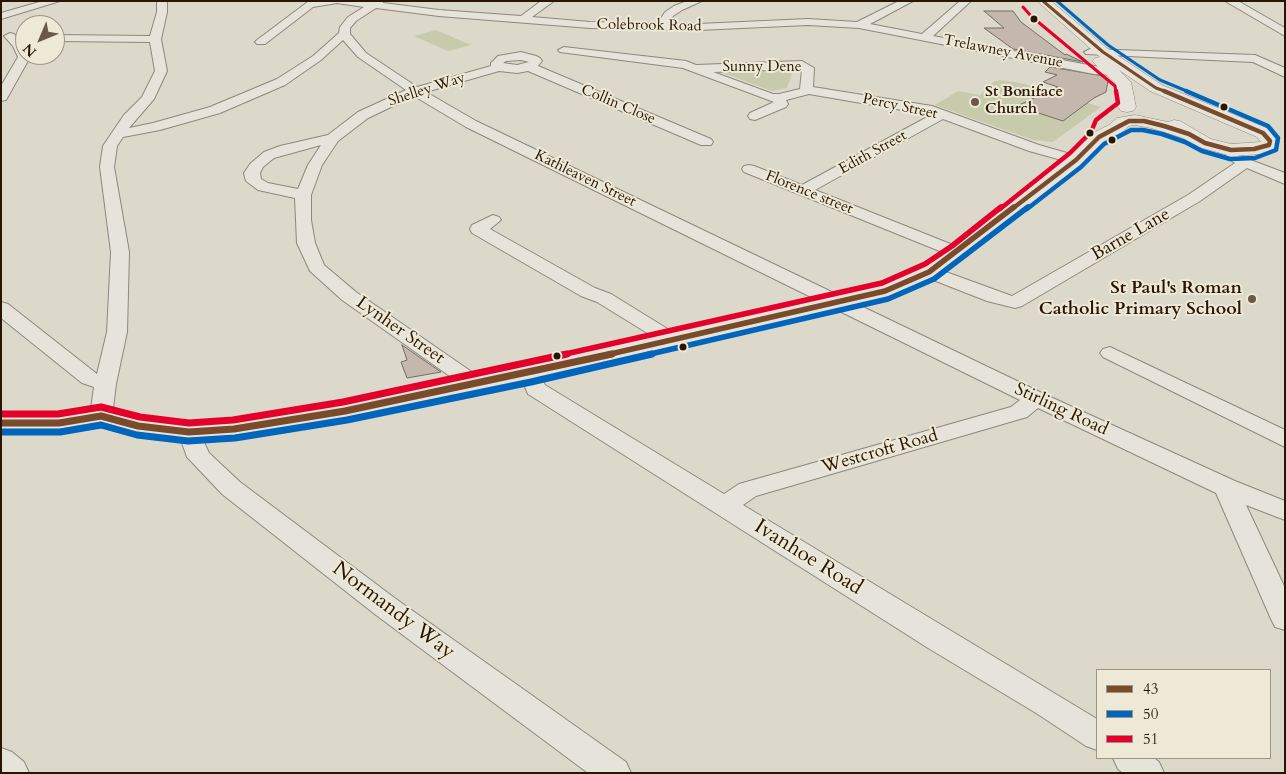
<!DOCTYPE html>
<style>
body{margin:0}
#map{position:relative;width:1286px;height:774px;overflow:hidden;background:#ddd9ca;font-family:Cardo,serif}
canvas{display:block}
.frame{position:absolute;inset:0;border:2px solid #281503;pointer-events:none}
.legend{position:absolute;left:1096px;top:669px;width:175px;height:90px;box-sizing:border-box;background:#eee9d7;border:1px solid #9f9482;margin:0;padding:6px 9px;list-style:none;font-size:15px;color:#281503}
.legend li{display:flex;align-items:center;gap:10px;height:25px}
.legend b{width:25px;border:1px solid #9f9482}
.north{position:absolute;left:15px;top:15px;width:50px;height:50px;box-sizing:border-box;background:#eee9d7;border:1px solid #9f9482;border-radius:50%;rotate:225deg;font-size:14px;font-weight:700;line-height:20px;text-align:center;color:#281503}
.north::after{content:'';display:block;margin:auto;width:18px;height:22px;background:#675a49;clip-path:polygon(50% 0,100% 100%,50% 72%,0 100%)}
</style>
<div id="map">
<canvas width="1286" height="774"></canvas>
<div class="frame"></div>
<ul class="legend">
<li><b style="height:6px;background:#7a4b2a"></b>43</li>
<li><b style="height:6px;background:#0065bd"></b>50</li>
<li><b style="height:6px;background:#e4002b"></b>51</li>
</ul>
<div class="north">N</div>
</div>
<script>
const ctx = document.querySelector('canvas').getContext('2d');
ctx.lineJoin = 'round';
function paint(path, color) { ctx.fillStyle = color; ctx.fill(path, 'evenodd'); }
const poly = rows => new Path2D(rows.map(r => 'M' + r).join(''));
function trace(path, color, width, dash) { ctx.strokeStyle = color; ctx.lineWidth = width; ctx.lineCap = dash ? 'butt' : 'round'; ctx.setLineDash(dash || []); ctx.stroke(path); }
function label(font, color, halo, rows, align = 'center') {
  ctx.font = font + ' Cardo,serif'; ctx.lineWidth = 4; ctx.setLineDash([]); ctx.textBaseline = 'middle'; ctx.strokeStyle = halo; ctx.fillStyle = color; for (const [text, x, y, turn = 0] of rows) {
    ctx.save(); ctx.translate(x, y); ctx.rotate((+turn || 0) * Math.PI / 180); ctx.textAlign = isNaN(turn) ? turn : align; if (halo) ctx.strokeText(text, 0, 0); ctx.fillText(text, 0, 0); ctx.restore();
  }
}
const green = poly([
 [436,30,471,45,448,51,414,36],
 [793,70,787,88,772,91,723,73],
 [1000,80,1021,83,1101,107,1053,142,1033,140,935,105,958,91,980,95,993,82]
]);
const building = poly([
 [984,11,1013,11,1021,22,1065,55,1066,54,1083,62,1013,49,984,28,1004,28,984,11],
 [1050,67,1104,76,1108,81,1106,92,1094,98,1063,121,1017,106,1058,87,1043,82,1057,75,1045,72,1050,67],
 [402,345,441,372,407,378,401,362,407,360,402,345]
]);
const minor = poly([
 [43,1,60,1,1,19,1,13,43,1],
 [157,1,167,1,167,12,161,39,167,71,154,99,129,128,153,123,210,107,277,79,313,56,339,33,340,27,348,17,364,7,337,3,313,7,265,44,257,44,255,42,257,40,309,1,382,1,383,3,439,10,521,16,541,1,554,1,532,17,590,22,658,23,665,12,674,6,687,1,702,1,682,10,673,16,669,23,698,24,808,19,857,22,899,1,913,1,870,24,922,34,960,1,971,1,933,36,1094,66,1116,68,1118,71,1116,74,1112,75,1094,74,859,28,808,25,698,30,590,28,439,16,376,8,356,21,350,28,350,34,366,53,417,87,491,66,491,63,498,56,521,52,536,56,540,58,542,61,538,66,711,139,713,142,711,145,701,145,528,71,517,73,499,71,426,92,476,121,1044,394,1235,481,1285,501,1285,520,1246,505,1285,588,1285,630,1275,627,1271,619,1216,493,1038,408,1027,417,756,496,743,505,1097,719,1097,750,1086,746,1036,713,928,648,528,394,519,373,522,368,529,367,536,368,545,385,724,494,739,484,1011,407,1020,400,466,127,414,96,368,118,338,141,322,165,311,195,311,220,315,243,324,265,356,292,482,379,486,384,482,389,475,391,468,389,342,300,310,271,297,243,295,198,258,190,246,181,244,173,250,164,264,152,280,146,328,135,358,112,406,90,358,57,343,40,321,60,285,85,220,113,160,130,123,137,117,146,114,167,129,252,127,332,116,384,112,416,109,421,101,423,93,421,90,416,94,387,82,383,1,318,1,302,8,304,97,374,107,332,111,252,100,167,103,146,124,115,142,97,155,71,150,42,55,41,55,35,150,36,157,12,157,1],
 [521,60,529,62,517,65,503,63,506,61,521,60],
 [321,145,308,165,298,189,268,183,261,179,260,173,263,167,274,158,321,145],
 [1225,1,1238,1,1285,28,1285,36,1225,1],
 [10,33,14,34,24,45,25,55,34,55,29,59,6,100,1,101,1,86,18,57,13,46,4,36,10,33],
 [564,47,686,61,696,65,802,61,814,68,813,87,932,106,1039,145,1081,157,1083,160,1081,163,1076,164,1029,151,943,119,815,190,963,249,966,253,963,257,957,258,744,172,742,169,744,166,749,165,754,166,802,185,931,115,809,94,786,100,788,104,786,107,755,120,750,119,748,116,750,113,774,102,683,68,560,52,558,50,564,47],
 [800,69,802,70,800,89,779,94,773,94,713,72,800,69],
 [1090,49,1255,55,1285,68,1285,77,1253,62,1086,54,1084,52,1090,49],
 [1232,153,1285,173,1285,184,1247,168,1200,201,1022,306,1015,308,987,301,923,276,920,272,923,268,929,267,935,268,1012,296,1188,195,1235,163,1225,157,1227,154,1232,153],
 [493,215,499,217,501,220,490,229,595,288,611,294,679,336,682,340,679,344,672,346,665,344,597,302,581,296,472,233,470,229,472,225,493,215],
 [1110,347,1285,430,1285,447,1103,357,1100,353,1103,349,1110,347],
 [189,424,197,427,209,453,240,482,396,599,626,762,631,773,588,773,376,615,222,494,187,457,178,432,181,427,189,424],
 [1,748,12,752,24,762,29,773,1,773,1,748],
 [1113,758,1154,758,1159,762,1164,773,1123,773,1118,769,1113,758]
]);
const tertiary = poly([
 [1037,1,1051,1,1108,49,1162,85,1269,129,1279,141,1278,145,1276,149,1263,154,1231,156,1199,147,1183,138,1151,128,1135,125,1129,126,1121,133,1105,141,1083,164,965,258,937,277,893,296,475,393,345,420,234,439,189,442,138,436,101,425,59,433,1,433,1,413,59,413,101,407,138,416,189,422,234,419,345,402,475,375,878,285,921,267,949,248,1069,156,1093,133,1109,125,1117,118,1135,115,1168,122,1174,120,1180,121,1211,139,1231,144,1261,142,1257,137,1150,91,1119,70,1131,82,1136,107,1133,111,1127,112,1121,111,1118,107,1115,83,1092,61,1095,58,1100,57,1037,1]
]);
const bus1Far3 = poly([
 [1043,1,1103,52,1156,88,1167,92]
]);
const bus1Far2 = poly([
 [1012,209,1076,160,1099,137,1129,121,1144,121,1164,126,1189,134,1205,143,1231,150,1254,149,1269,145,1270,141,1263,133,1164,91]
]);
const bus1Far1 = poly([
 [606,355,885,291,929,272,1014,207]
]);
const bus1 = poly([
 [1,423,59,423,101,416,138,426,189,432,234,429,345,411,612,354]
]);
const bus2Far3 = poly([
 [1057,1,1108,45,1160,80,1189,92]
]);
const bus2Far2 = poly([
 [1027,209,1081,167,1104,144,1131,130,1143,130,1162,134,1185,142,1202,151,1230,159,1255,158,1276,150,1278,138,1268,126,1186,91]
]);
const bus2Far1 = poly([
 [646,355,888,299,934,279,1028,207]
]);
const bus2 = poly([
 [1,432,60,432,101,425,137,435,188,441,235,438,347,420,531,382,652,354]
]);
const bus3Far3 = poly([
 [1023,7,1031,16,1115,86,1116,92]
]);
const bus3Far2 = poly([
 [1000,209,1070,153,1091,132,1096,120,1118,103,1116,91]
]);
const bus3Far1 = poly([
 [561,355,882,283,925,264,952,246,1001,207]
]);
const bus3 = poly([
 [1,414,58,414,101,407,140,417,189,423,233,420,343,402,567,354]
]);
const markers = [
 [1034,19,4.5,"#281503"],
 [975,102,5,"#675a49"],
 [1224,107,4.5,"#281503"],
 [1090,133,4.5,"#281503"],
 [1112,140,4.5,"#281503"],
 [1252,299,5,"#675a49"],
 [683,347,4.5,"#281503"],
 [557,356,4.5,"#281503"]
];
const farStreetnames = [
 ["Colebrook Road",649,26,1],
 ["Trelawney Avenue",1003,52,11],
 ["Sunny Dene",762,68],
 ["Shelley Way",427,90,-18],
 ["Collin Close",618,105,23],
 ["Percy Street",900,107,12],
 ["Edith Street",873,153,-29],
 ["Kathleaven Street",585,179,26],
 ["Florence street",809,193,22]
];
const farPoinames = [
 ["St Boniface",985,93],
 ["Church",985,110]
];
const streetNames = [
 ["Barne Lane",1131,235,-30],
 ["Lynher Street",400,331,35],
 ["Stirling Road",1061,410,25],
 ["Westcroft Road",880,452,-16]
];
const poiNames = [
 ["St Paul's Roman",1242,289],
 ["Catholic Primary School",1242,310]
];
const nearStreetnames = [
 ["Ivanhoe Road",808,558,32],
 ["Normandy Way",393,611,37]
];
paint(green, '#c7cbac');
paint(building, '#c4b7ab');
trace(building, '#736d63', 1);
trace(minor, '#8d887e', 2);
trace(tertiary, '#8d887e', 1);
paint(minor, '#e6e3db');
paint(tertiary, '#e6e3db');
trace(bus1Far3, '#7a4b2a', 3);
trace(bus1Far2, '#7a4b2a', 4.5);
trace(bus1Far1, '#7a4b2a', 5.5);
trace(bus1, '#7a4b2a', 7);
trace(bus2Far3, '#0065bd', 3);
trace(bus2Far2, '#0065bd', 4.5);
trace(bus2Far1, '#0065bd', 5.5);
trace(bus2, '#0065bd', 7);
trace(bus3Far3, '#e4002b', 3);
trace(bus3Far2, '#e4002b', 4.5);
trace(bus3Far1, '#e4002b', 5.5);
trace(bus3, '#e4002b', 7);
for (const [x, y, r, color] of markers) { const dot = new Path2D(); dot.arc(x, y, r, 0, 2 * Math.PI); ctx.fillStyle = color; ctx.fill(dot); trace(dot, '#eee9d7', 2); }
label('15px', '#281503', '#eee9d7', farStreetnames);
label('bold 15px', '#281503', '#eee9d7', farPoinames, 'left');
label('18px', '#281503', '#eee9d7', streetNames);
label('bold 18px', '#281503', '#eee9d7', poiNames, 'right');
label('21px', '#281503', '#eee9d7', nearStreetnames);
</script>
